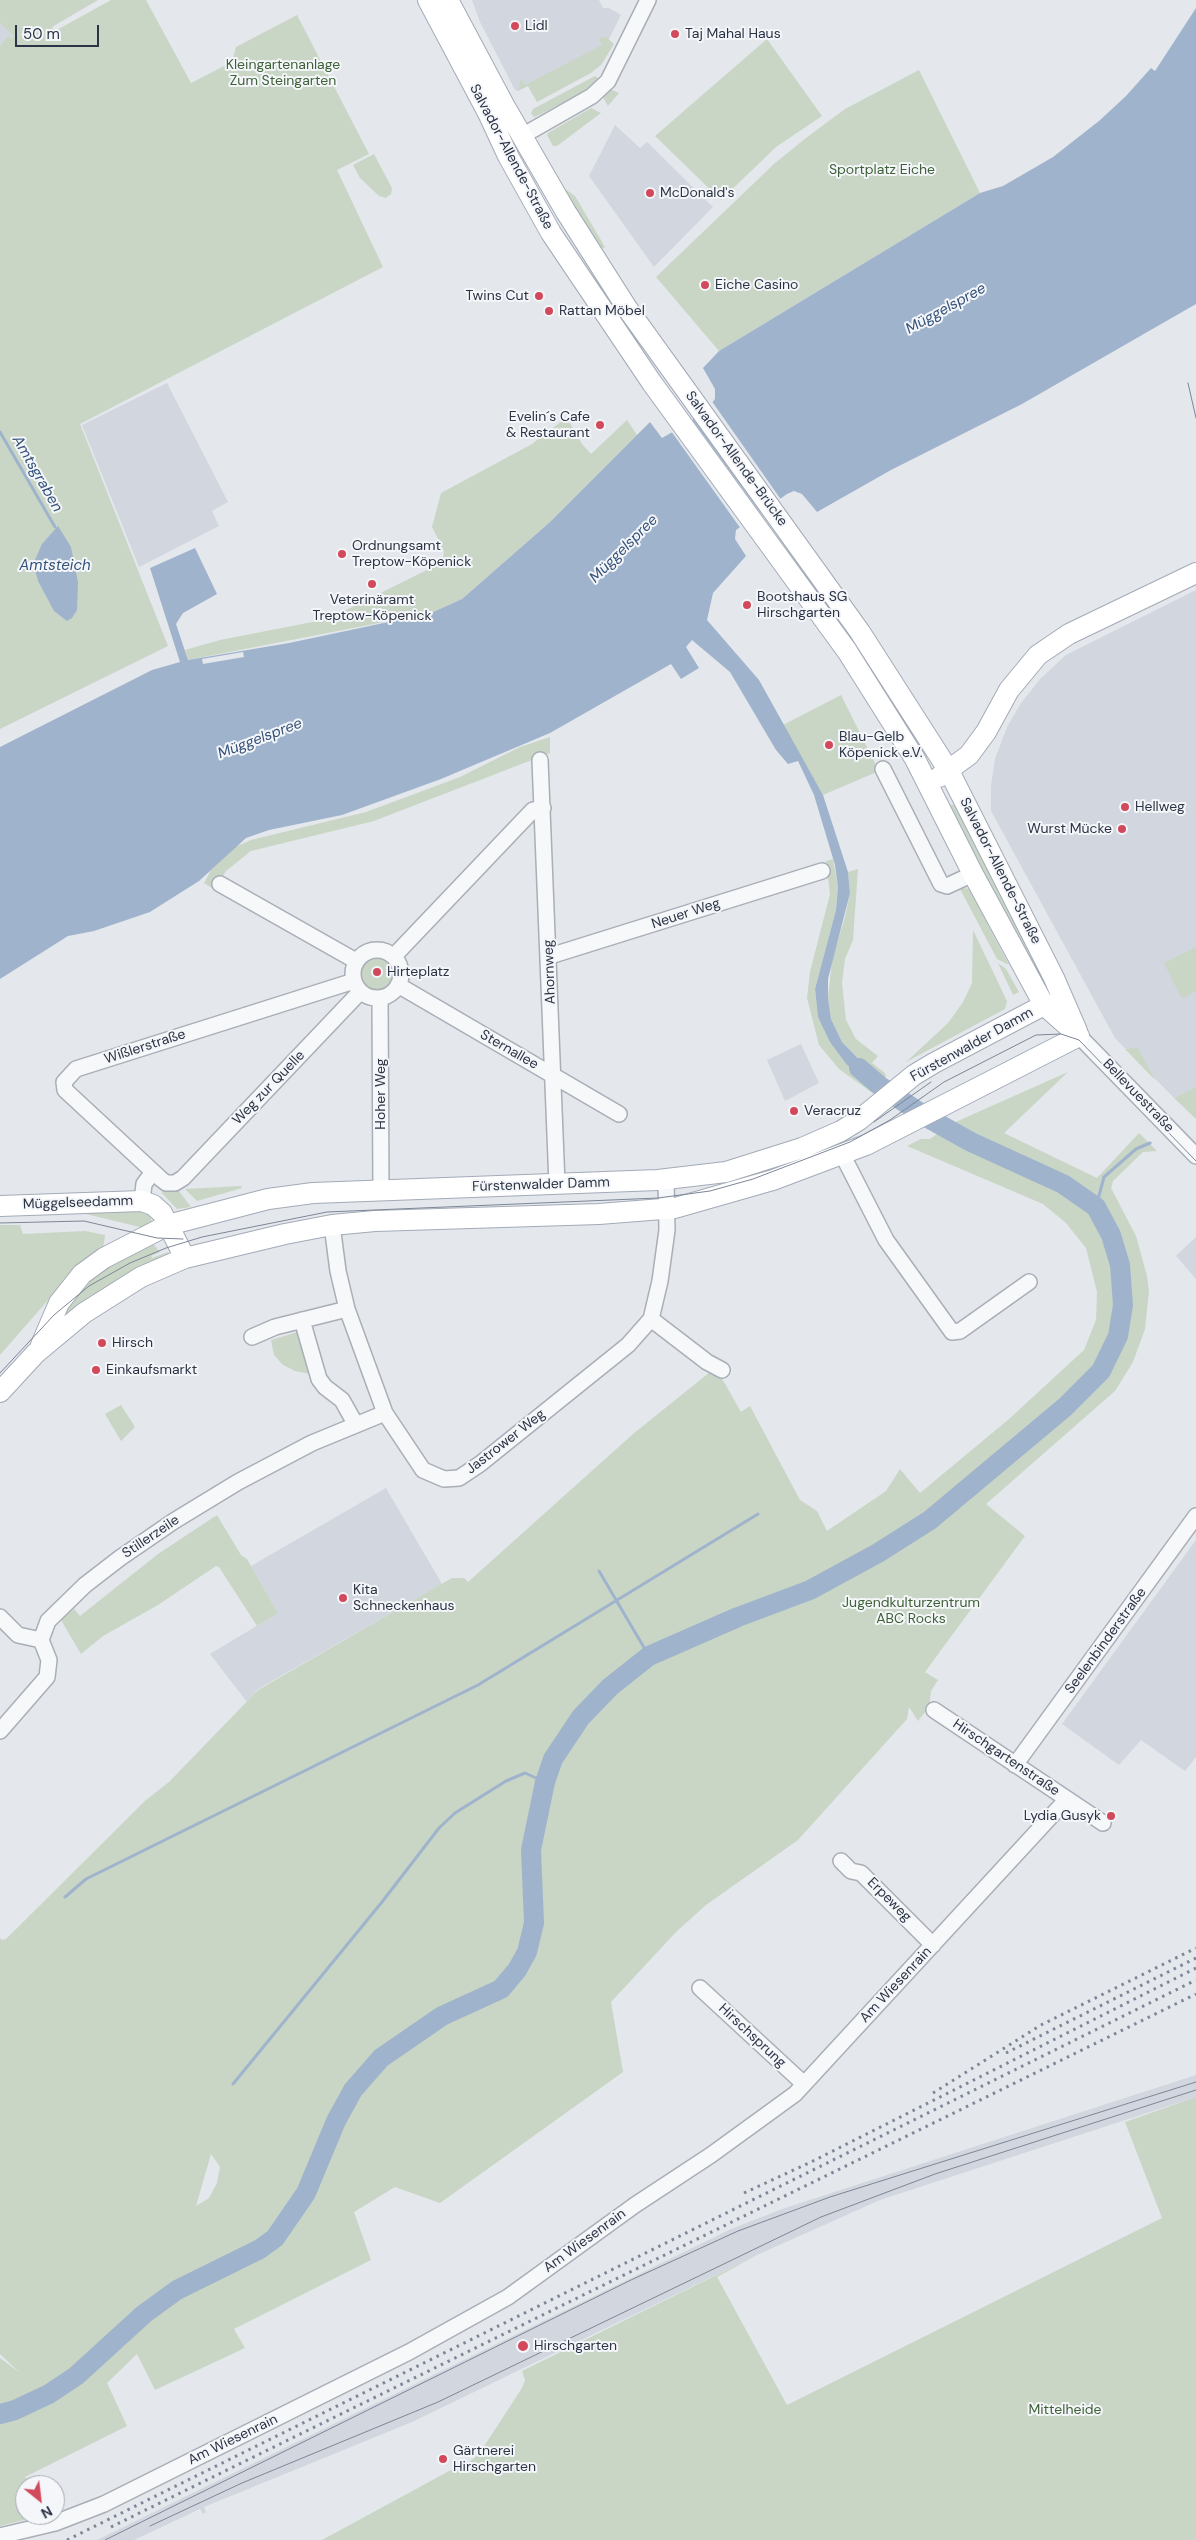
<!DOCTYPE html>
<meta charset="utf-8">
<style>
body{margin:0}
#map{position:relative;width:1196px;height:2540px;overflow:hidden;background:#e4e7ec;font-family:"DM Sans",sans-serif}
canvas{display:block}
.north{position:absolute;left:15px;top:2475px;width:50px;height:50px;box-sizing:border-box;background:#f4f6f9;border:1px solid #a4a8b1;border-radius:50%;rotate:151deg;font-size:14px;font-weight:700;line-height:20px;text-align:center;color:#2b3445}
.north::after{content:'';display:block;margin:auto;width:18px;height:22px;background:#d1495b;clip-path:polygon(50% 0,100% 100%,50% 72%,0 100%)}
.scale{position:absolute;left:15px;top:25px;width:84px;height:22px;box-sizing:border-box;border:2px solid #2b3445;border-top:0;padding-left:6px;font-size:15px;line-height:18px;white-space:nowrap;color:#2b3445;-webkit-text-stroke:4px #f4f6f9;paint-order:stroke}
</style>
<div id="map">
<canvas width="1196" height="2540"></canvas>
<div class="north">N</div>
<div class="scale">50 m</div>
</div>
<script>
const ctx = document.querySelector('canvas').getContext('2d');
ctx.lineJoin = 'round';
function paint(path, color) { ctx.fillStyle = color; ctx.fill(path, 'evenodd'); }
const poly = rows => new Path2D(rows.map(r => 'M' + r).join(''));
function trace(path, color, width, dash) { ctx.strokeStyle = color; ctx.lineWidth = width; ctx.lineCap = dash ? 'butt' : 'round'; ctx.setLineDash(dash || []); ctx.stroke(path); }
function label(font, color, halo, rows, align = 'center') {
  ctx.font = font + ' "DM Sans",sans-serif'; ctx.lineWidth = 4; ctx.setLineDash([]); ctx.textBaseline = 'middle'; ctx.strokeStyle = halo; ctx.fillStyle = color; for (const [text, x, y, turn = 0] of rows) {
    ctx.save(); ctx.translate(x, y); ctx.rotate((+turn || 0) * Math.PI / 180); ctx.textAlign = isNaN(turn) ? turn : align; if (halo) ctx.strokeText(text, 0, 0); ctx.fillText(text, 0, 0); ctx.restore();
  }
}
const built = poly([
 [472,0,599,0,603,8,609,8,621,15,605,47,533,95,528,86,518,91,515,90,480,22],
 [0,23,14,35,12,38,8,36,0,46],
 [615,125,640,148,647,142,713,207,654,267,589,176],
 [167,383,228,502,212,511,219,526,139,567,82,425],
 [1196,590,1196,1087,1174,1098,1115,1038,991,811,991,786,995,759,1007,727,1021,703,1041,678,1066,655],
 [801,1044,819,1083,785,1101,767,1060],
 [1196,1237,1196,1279,1176,1256],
 [386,1488,442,1584,258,1689,247,1702,210,1654,278,1613,251,1566],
 [1196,1540,1196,1757,1185,1771,1141,1740,1119,1765,1062,1724],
 [1196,2075,1196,2097,880,2200,757,2255,412,2422,204,2507,206,2512,203,2514,200,2509,134,2540,97,2540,731,2229,785,2208]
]);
const green = poly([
 [0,0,98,0,52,27,55,31,111,0,146,0,191,83,232,62,236,47,297,15,369,154,337,170,383,267,80,424,168,646,0,729,0,46,8,36,12,38,14,36,0,23],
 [606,37,614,44,601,65,591,73,537,102,528,86,519,90,521,78,525,85,602,45,599,38],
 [767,39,822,116,776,147,721,200,655,136],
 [919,70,980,193,719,351,656,277,775,163,806,138,845,109],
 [595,76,599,79,581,93,541,114,534,117,531,113,533,109],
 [609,89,619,93,608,106,603,97],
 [591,108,601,113,557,146,553,146,547,135,548,133],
 [374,154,392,188,391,194,386,198,379,196,360,178,353,165],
 [561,186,575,196,605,247,600,250],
 [627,420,637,435,550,522,462,599,431,613,188,660,185,650,220,640,328,619,439,564,443,560,444,551,432,527,441,493,532,444,562,421,570,423,582,444,591,454],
 [841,695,879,771,823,795,783,725],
 [550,737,550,753,374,821,251,851,226,871,215,890,204,883,211,870,235,847,251,840,366,812,460,777,520,747],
 [954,804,1045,978,1037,983,947,807],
 [833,859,838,887,836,910,815,989,818,1017,847,1065,875,1088,871,1092,839,1069,819,1045,807,998,810,972,830,894,826,861],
 [858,869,853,940,845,959,842,983,846,1020,856,1039,878,1056,872,1063,885,1073,886,1077,881,1082,842,1042,831,1019,828,998,832,961,845,917,850,893,848,872],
 [959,887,969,889,1009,965,997,959],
 [973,930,1007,1001,1005,1009,906,1062,948,1023,963,1002,972,983],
 [1196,947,1196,991,1182,999,1164,963],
 '358 974a19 19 0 1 1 38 0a19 19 0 1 1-38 0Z',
 [998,963,1006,969,1019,992,1013,995],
 [1138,1048,1155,1080,1125,1049],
 [1068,1072,1004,1133,1097,1178,1139,1133,1157,1151,1143,1152,1113,1181,1111,1188,1136,1236,1147,1276,1149,1291,1145,1329,1133,1362,1115,1391,986,1504,1025,1536,925,1672,938,1680,931,1691,929,1707,918,1721,909,1707,907,1719,798,1840,706,1905,677,1931,611,2002,623,2072,440,2203,395,2187,354,2212,371,2260,234,2329,245,2348,155,2390,137,2354,107,2383,127,2426,25,2477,31,2485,25,2485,25,2515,44,2515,0,2526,0,2358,20,2373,0,2354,0,1938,2,1940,6,1939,146,1800,169,1782,258,1690,452,1578,464,1578,468,1582,633,1434,710,1372,720,1375,741,1412,750,1406,800,1500,817,1511,827,1531,886,1491,900,1469,920,1493,1009,1419,1084,1350,1096,1320,1097,1292,1086,1248,1066,1223,1043,1204,907,1146,921,1139,930,1139,951,1124],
 [211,2154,220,2167,217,2183,209,2198,196,2206],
 [1196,1087,1196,1119,1174,1098],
 [241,1186,242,1188,197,1201,185,1189],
 [162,1190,179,1191,191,1207,177,1209,162,1193],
 [136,1209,149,1215,153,1223,148,1229,82,1213,16,1215],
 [0,1225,20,1225,23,1234,85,1231,105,1235,103,1249,63,1283,0,1355],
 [141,1243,154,1245,160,1252,151,1256,152,1258,168,1252,169,1255,110,1285,57,1321,72,1289],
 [301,1331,315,1375,295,1371,283,1365,274,1355,271,1340],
 [121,1405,135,1427,121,1441,105,1414],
 [217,1515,241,1555,247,1559,278,1613,257,1626,219,1567,216,1566,158,1605,103,1636,81,1654,61,1620,74,1609,80,1616,158,1554],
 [1196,2097,1196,2540,322,2540,462,2464,468,2463,479,2454,522,2388,525,2380,522,2371,757,2255,717,2277,787,2405,1162,2218,1125,2122]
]);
const water = poly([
 [1196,8,1196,304,1022,404,891,470,817,512,802,494,794,491,787,494,736,530,735,539,746,556,713,593,707,620,759,680,823,795,848,872,850,893,828,979,828,998,831,1019,842,1042,881,1082,875,1088,847,1065,830,1042,818,1017,815,989,836,910,838,887,835,865,814,795,798,761,788,764,776,750,730,672,692,640,686,647,699,668,681,679,671,664,550,733,441,779,342,815,269,830,246,838,199,881,150,912,94,931,68,936,0,979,0,747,152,670,180,662,150,568,195,548,217,594,183,613,176,624,188,660,289,643,431,613,462,599,550,522,650,422,662,438,690,422,711,404,715,399,715,389,703,368,719,351,980,193,1003,186,1053,157,1099,121,1126,96,1151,68,1155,71],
 [58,526,71,547,78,582,77,610,72,618,67,621,54,611,38,581,35,570,34,562,42,544]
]);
const pier = poly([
 [711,400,782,501,763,514,693,416],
 [691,418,762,515,741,529,671,431],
 [243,652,244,657,203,664,202,659]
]);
const stream = poly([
 [0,432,55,527],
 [1096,1207,1104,1177,1136,1149,1150,1143],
 [599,1571,649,1656],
 [65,1897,86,1879,478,1685,758,1514],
 [233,2084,382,1902,439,1828,455,1813,506,1781,525,1773,545,1782]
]);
const river = poly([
 [0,2414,15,2410,49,2394,76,2376,144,2314,177,2290,260,2249,275,2238,306,2193,336,2121,353,2090,381,2058,442,2016,501,1989,517,1970,527,1952,534,1923,531,1850,545,1782,553,1759,581,1717,610,1687,649,1656,738,1617,810,1590,878,1553,930,1520,1065,1407,1101,1371,1118,1336,1123,1305,1120,1265,1111,1235,1096,1207,1063,1184,971,1142,928,1118,880,1086,859,1068]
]);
const minor = poly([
 [522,136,592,96,608,81,648,0],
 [540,760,557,1184],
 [883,769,941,884,947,886,973,874],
 [220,884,356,961],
 '353 974a24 24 0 1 1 48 0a24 24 0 1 1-48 0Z',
 [394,956,533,810,543,808],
 [550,956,822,871],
 [354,981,76,1069,64,1082,65,1090,161,1179,166,1183,175,1183,183,1178,360,992],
 [398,985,619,1114],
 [380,998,381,1191],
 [1079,1036,1196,1156],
 [842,1154,886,1240,952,1332,960,1331,1029,1282],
 [142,1201,144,1184,153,1172],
 [332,1225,338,1271,347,1309,385,1413,423,1470,444,1479,459,1478,480,1464,628,1345,651,1319,660,1281,667,1230,666,1180],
 [651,1319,707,1362,722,1370],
 [302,1320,319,1379,325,1387,342,1400,356,1425],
 [252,1337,275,1327,347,1309],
 [0,1617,18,1635,41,1640],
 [934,1710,1103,1823],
 [0,1731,47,1677,49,1660,41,1640,48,1621,85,1585,120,1558,174,1521,238,1482,312,1443,385,1413],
 [1015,1765,1196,1516],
 [841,1861,851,1871,861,1873,933,1945],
 [700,1988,804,2084],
 [0,2536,55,2523,104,2504,409,2352,508,2297,635,2205,711,2155,795,2094,1067,1799]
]);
const major = poly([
 [428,0,488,113,508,156,551,233,652,383,847,651,915,759,973,874,1044,1005,1079,1036],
 [448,0,504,105,566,212,627,308,860,632,949,771,1054,978,1077,1031],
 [939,777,969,755,986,732,1009,690,1038,655,1069,634,1196,573],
 [0,1206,142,1201,153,1205,162,1213,185,1258],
 [41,1345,59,1303,82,1274,104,1258,168,1225,268,1199,313,1193,658,1180,726,1172,802,1148,841,1131,859,1120,914,1075,934,1063,1044,1005,1056,1005],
 [0,1392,36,1353,84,1313,141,1277,185,1258,285,1234,332,1225,375,1221,599,1214,675,1208,773,1180,866,1145,1079,1036]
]);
const tram = poly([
 [1188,383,1196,418],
 [874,1122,931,1082],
 [0,1223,84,1221,157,1238,183,1239],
 [0,1373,54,1315,89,1286,130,1263,166,1248,202,1237,327,1212,658,1198,710,1191,753,1179,850,1142,890,1120,944,1082,1036,1035,1061,1034,1079,1040,1196,1161],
 [150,2526,242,2483,438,2402,821,2217,935,2174,1196,2090],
 [105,2540,631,2280,738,2231,830,2197,1196,2082]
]);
const rail = poly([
 [1006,2053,1196,1958],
 [933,2093,1041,2025,1196,1948],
 [744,2193,811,2162,1196,1968],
 [111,2527,1196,1994],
 [67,2540,1196,1980]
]);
const markers = [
 [515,26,5,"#d1495b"],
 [675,34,5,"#d1495b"],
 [650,193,5,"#d1495b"],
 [705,285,5,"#d1495b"],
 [539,296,5,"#d1495b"],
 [549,311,5,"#d1495b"],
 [600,425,5,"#d1495b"],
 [342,554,5,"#d1495b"],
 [372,584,5,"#d1495b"],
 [747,605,5,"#d1495b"],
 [829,745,5,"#d1495b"],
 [1125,807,5,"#d1495b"],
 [1122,829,5,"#d1495b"],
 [377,972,5,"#d1495b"],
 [794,1111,5,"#d1495b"],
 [102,1343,5,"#d1495b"],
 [96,1370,5,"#d1495b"],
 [343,1598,5,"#d1495b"],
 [1111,1816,5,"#d1495b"],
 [523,2346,6,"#d1495b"],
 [443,2459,5,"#d1495b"]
];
const poiNames = [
 ["Lidl",525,26],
 ["Taj Mahal Haus",685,34],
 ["McDonald's",660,193],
 ["Eiche Casino",715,285],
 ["Twins Cut",529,296,"right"],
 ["Rattan Möbel",559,311],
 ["Evelin´s Cafe",590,417,"right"],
 ["& Restaurant",590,433,"right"],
 ["Ordnungsamt",352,546],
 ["Treptow-Köpenick",352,562],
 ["Bootshaus SG",757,597],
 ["Hirschgarten",757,613],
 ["Veterinäramt",372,600,"center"],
 ["Treptow-Köpenick",372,616,"center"],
 ["Blau-Gelb",839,737],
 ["Köpenick e.V.",839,753],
 ["Hellweg",1135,807],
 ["Wurst Mücke",1112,829,"right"],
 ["Hirteplatz",387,972],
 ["Veracruz",804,1111],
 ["Hirsch",112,1343],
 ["Einkaufsmarkt",106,1370],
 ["Kita",353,1590],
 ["Schneckenhaus",353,1606],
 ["Lydia Gusyk",1101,1816,"right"],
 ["Hirschgarten",534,2346],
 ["Gärtnerei",453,2451],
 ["Hirschgarten",453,2467]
];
const parkNames = [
 ["Kleingartenanlage",283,65],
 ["Zum Steingarten",283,81],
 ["Sportplatz Eiche",882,170],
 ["Jugendkulturzentrum",911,1603],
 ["ABC Rocks",911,1619],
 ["Mittelheide",1065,2410]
];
const streetNames = [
 ["Salvador-Allende-Straße",511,157,62],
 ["Salvador-Allende-Brücke",736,459,54],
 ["Salvador-Allende-Straße",1000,871,63],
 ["Neuer Weg",686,914,-18],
 ["Ahornweg",550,972,-92],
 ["Fürstenwalder Damm",972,1045,-29],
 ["Wißlerstraße",145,1047,-18],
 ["Sternallee",509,1050,30],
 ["Weg zur Quelle",269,1088,-46],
 ["Hoher Weg",381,1094,-90],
 ["Bellevuestraße",1138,1096,46],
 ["Fürstenwalder Damm",541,1185,-2],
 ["Müggelseedamm",78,1203,-2],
 ["Jastrower Weg",506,1442,-38],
 ["Stillerzeile",151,1537,-34],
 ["Seelenbinderstraße",1106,1641,-54],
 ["Hirschgartenstraße",1006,1758,34],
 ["Erpeweg",889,1900,45],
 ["Am Wiesenrain",896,1985,-47],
 ["Hirschsprung",752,2036,43],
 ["Am Wiesenrain",585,2241,-36],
 ["Am Wiesenrain",233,2440,-26]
];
const waterNames = [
 ["Müggelspree",946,309,-29],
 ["Amtsgraben",37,474,60],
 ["Müggelspree",624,549,-45],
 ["Amtsteich",55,566],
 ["Müggelspree",260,739,-21]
];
paint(built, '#d2d6de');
paint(green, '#c9d6c5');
paint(water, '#9fb4cc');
paint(pier, '#e4e7ec');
trace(stream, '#9fb4cc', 3);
trace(river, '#9fb4cc', 20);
trace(minor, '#a9aeb7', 18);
trace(major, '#a3abb8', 22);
trace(minor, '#f7f8fa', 15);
trace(major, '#fff', 20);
trace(tram, '#7d8696', 1);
trace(rail, '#7d8696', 3, [2.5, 5]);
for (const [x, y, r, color] of markers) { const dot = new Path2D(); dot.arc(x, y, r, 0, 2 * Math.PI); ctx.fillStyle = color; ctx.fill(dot); trace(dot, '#f4f6f9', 2); }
label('14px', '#2b3445', '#f4f6f9', poiNames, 'left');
label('14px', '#3f6138', '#f4f6f9', parkNames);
label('14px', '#2b3445', '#f4f6f9', streetNames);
label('italic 15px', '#34527a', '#f4f6f9', waterNames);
</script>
